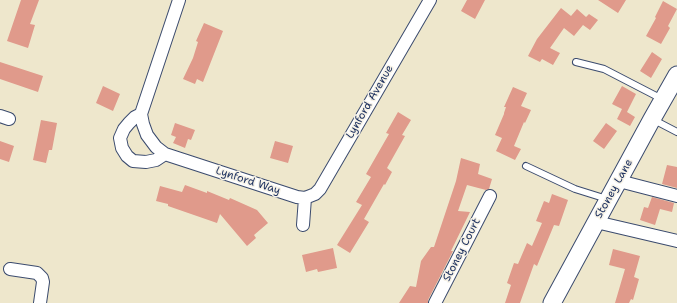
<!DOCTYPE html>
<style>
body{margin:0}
canvas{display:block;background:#eee7cc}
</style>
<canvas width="677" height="303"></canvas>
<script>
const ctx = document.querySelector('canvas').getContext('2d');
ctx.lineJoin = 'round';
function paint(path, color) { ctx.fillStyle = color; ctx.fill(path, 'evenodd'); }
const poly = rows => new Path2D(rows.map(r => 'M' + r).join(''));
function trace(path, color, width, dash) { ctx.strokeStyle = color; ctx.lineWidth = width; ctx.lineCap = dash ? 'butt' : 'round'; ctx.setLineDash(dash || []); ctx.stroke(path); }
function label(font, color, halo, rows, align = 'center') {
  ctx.font = font + ' "Shantell Sans",sans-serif'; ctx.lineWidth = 3; ctx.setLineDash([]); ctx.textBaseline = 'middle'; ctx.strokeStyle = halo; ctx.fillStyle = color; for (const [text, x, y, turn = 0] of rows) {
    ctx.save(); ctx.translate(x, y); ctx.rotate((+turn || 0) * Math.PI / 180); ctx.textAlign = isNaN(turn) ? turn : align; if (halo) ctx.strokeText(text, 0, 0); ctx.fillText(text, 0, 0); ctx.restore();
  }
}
const building = poly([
 [21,0,39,0,30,24,35,25,28,48,7,41],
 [467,0,485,0,475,19,461,11],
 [598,0,626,0,618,13],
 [663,1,677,9,668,26,670,28,661,44,646,36,656,18,655,17],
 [561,8,571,16,577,9,586,17,589,14,598,20,590,30,583,25,574,36,564,28,550,48,560,53,553,65,542,59,540,62,528,56,537,39],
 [204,23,223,31,203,82,197,79,195,84,183,79,193,58,198,42,196,41],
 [652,52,662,59,651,78,640,71],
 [0,62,43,76,38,92,0,79],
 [103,86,120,94,113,111,96,103],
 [622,86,636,94,627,112,635,117,630,126,617,119,622,109,612,104],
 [513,87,527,93,521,106,531,110,525,123,524,122,514,146,521,149,515,160,496,151,502,138,495,135,504,114,504,113,506,107,504,107],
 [398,112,411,120,402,135,405,136,387,168,392,172,385,185,384,184,364,219,369,222,350,253,337,245,362,205,356,202,371,177,366,174,389,134,386,133],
 [41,120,57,123,52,150,49,150,46,163,33,160],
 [175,123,195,130,191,140,188,139,185,148,173,143,176,137,171,135],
 [606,123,617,131,604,149,593,141],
 [0,141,14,146,9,162,0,159],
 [275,141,293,146,288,163,270,158],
 [461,158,480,164,478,174,492,179,489,189,486,190,467,185,458,211,470,212,451,251,453,251,428,300,428,303,399,303,410,286,416,287,421,261,431,247,434,247,456,181],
 [667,165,677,167,677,188,662,184],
 [185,185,207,193,207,191,229,200,230,198,257,210,268,223,254,235,256,238,247,246,220,214,217,223,168,206,168,204,156,201,160,186,182,192],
 [552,194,568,200,559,226,554,225,537,266,534,264,520,303,505,303,511,285,507,283,514,263,518,264,527,243,532,246,542,223,536,221,544,201,549,203],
 [652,197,674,203,672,212,660,209,655,225,640,220,644,207,648,208],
 [333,248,337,268,318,272,317,269,306,272,302,255],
 [613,249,640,256,634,277,639,279,633,300,631,299,629,303,615,303,625,269,609,265]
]);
const lane = poly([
 [576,62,604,69,662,99],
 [654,120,677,132],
 [526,166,575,189,607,199]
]);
const street = poly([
 [179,0,141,114,143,124,147,135,156,147,165,154,297,197,305,198,315,194,320,189,430,0],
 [141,114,135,117,129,123,124,129,120,138,122,148,127,156,133,161,146,162,156,160,165,154],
 [0,116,9,119],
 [619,181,677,196],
 [596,222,677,241],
 [303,225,305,198],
 [10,269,37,273,42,278,43,282,40,303],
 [435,303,490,196]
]);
const secondary = poly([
 [552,303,652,119,677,75]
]);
const streetNames = [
 ["Lynford Avenue",370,102,-60],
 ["Lynford Way",248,181,18],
 ["Stoney Lane",614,189,-61],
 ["Stoney Court",462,250,-63]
];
paint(building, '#e09a8b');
trace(lane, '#3b4b6e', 8);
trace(street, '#3b4b6e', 14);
trace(secondary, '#3b4b6e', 19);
trace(lane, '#fff', 6);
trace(street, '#fff', 12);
trace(secondary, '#fff', 17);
label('11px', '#1b2f5e', '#f7f3e8', streetNames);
</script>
